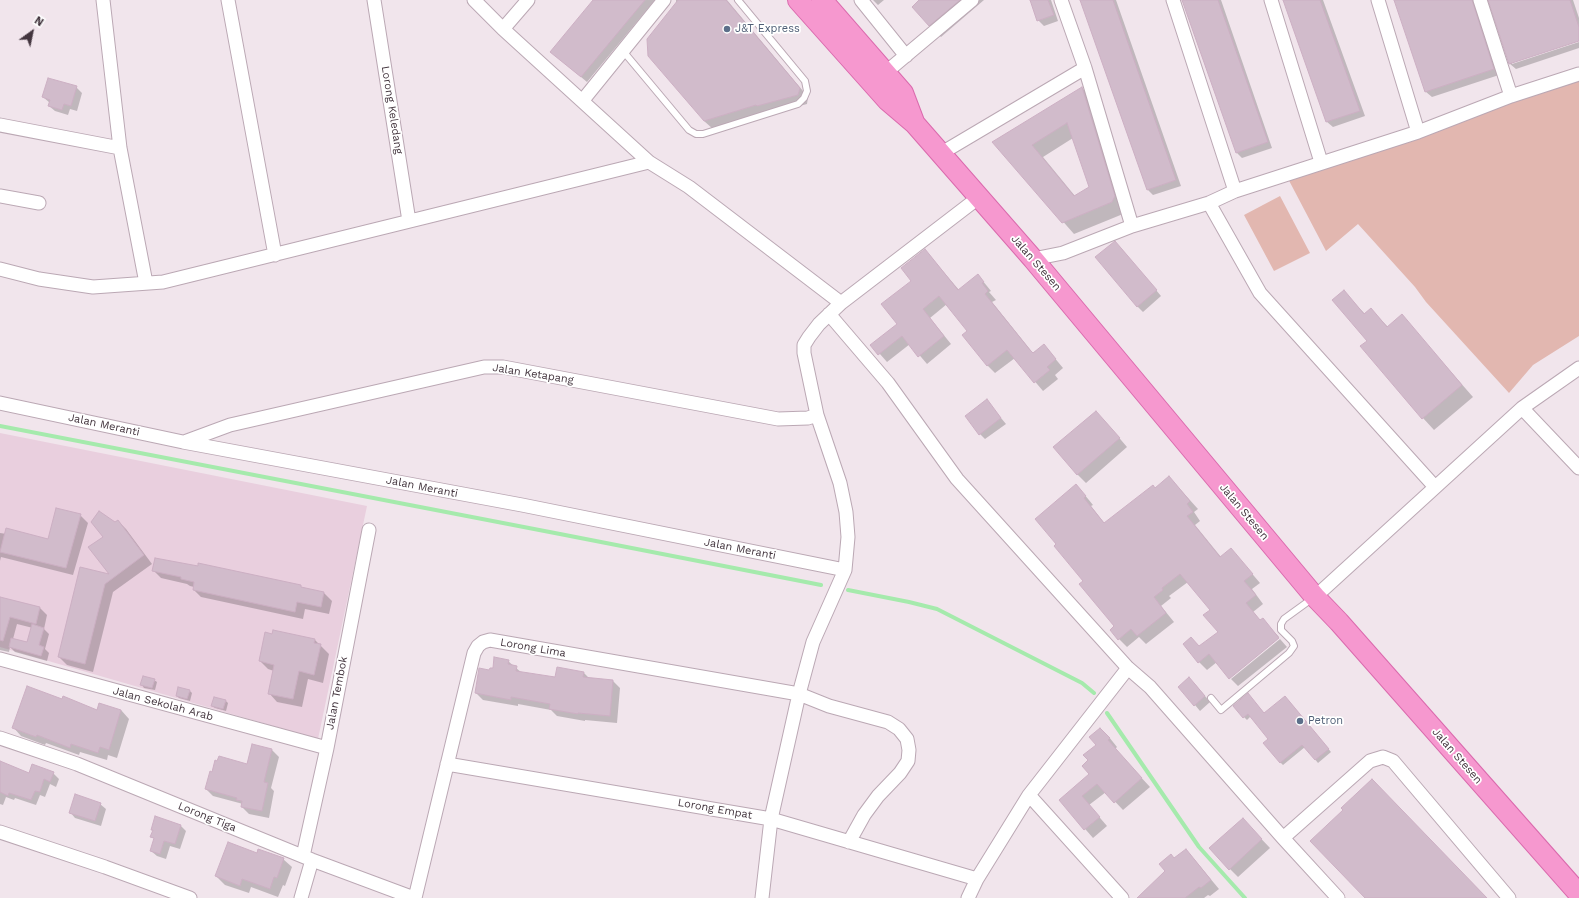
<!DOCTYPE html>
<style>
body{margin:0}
#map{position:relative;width:1579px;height:898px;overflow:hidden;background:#f1e5ec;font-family:"Work Sans",sans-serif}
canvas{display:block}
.north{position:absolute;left:12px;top:12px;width:40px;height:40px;-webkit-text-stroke:3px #fff;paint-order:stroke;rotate:33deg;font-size:11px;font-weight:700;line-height:16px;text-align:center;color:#43353e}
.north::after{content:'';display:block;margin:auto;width:14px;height:18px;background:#43353e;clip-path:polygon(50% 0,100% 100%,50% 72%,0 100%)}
</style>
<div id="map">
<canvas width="1579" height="898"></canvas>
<div class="north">N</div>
</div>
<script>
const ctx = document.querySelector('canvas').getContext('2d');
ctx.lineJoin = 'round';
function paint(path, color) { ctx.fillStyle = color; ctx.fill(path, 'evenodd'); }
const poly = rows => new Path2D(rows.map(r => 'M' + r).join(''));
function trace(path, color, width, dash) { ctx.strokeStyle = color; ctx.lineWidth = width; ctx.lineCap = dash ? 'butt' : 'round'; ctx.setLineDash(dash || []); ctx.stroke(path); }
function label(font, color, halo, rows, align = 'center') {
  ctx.font = font + ' "Work Sans",sans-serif'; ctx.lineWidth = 3.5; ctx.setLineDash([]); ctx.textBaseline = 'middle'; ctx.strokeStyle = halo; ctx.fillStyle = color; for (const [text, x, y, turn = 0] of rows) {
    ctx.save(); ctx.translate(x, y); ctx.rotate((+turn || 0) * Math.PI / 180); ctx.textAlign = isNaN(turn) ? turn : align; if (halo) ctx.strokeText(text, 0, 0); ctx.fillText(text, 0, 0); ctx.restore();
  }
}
const education = poly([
 [0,433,367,506,318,739,0,647]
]);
const green = poly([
 [1579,75,1579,336,1533,365,1509,393,1426,302,1415,287,1358,224,1326,251,1284,171],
 [1280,196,1310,253,1274,271,1244,215]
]);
const shadow = poly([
 [594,0,655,0,587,82,557,57],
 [676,0,727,0,808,97,807,104,713,129,704,121,676,3],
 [873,0,884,0,878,5],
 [921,0,984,0,941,37,929,25],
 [1031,0,1051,0,1058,21,1044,26,1038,20],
 [1082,0,1116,0,1181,186,1153,195,1147,189],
 [1183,0,1221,0,1272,148,1242,158,1237,153],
 [1284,0,1323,0,1365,116,1333,127,1327,122],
 [1395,0,1481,0,1499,75,1432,97,1426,92],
 [1489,0,1573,0,1579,18,1579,40,1512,62,1512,64,1579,42,1579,48,1516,69,1510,64],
 [76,87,82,93,77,111,70,109,68,115,55,111,49,106,50,103,43,97],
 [1082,88,1093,99,1123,214,1074,234,993,142],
 [1073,138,1090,187,1075,196,1043,157],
 [1121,248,1161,296,1143,312,1137,306],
 [925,250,959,290,978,275,991,291,989,292,996,300,992,302,1033,353,1044,345,1063,368,1055,375,1058,379,1043,391,1015,358,995,373,987,365,969,331,947,304,930,318,951,344,927,364,910,344,887,362,872,345,898,324,912,281],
 [1344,292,1365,314,1371,309,1388,327,1402,316,1473,397,1434,430,1423,418,1368,341],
 [987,401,1006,424,985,439,980,434],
 [1104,420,1127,447,1086,483,1077,474],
 [1169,477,1198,509,1194,512,1200,521,1195,525,1221,557,1231,549,1260,583,1252,589,1263,604,1253,612,1260,621,1262,619,1279,637,1229,678,1217,662,1207,670,1199,662,1191,638,1200,647,1219,632,1211,610,1188,582,1169,596,1171,598,1161,606,1174,622,1146,644,1139,637,1127,647,1119,639,1116,626,1084,581,1084,494,1093,505,1091,506,1105,524,1155,489],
 [80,515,88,523,73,575,1,557,0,561,0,533,49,540],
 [118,521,126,529,152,564,113,592,93,672,67,665,59,657,81,568,111,576,104,537],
 [153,570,300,586,303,589,324,593,332,601,329,614,305,609,303,619,201,597,194,590,194,587,190,586,187,584,161,578],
 [0,598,39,607,47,615,44,629,49,634,45,649,49,653,47,661,15,652,10,647,9,652,0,650],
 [17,624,33,628,28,643,13,639],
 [1280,639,1287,647,1238,686,1231,679],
 [315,640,329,654,323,683,308,679,302,707,277,702,269,693,274,671,268,669,260,661],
 [508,661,522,673,556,678,583,672,589,678,613,681,620,688,617,723,585,720,585,721,557,716,551,710,518,704,518,706,483,700,476,693,490,671],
 [154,680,157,682,155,690,144,688,142,685],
 [1195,684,1210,702,1200,711,1195,705],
 [190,691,192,693,190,701,179,698,177,696],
 [1248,695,1265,714,1288,700,1331,752,1318,763,1305,747,1283,765,1280,762,1270,739,1251,716,1247,720,1244,717],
 [225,700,228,703,226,711,215,708,212,706],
 [121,710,129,719,117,758,108,755,107,760,80,752,79,755,46,743,45,745,21,736,13,727,97,711],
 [1109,737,1117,747,1115,749,1150,787,1123,810,1106,792,1089,805,1107,826,1093,838,1060,800,1090,774],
 [252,745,272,750,279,757,271,788,274,791,269,818,249,814,242,807,243,804,213,796,206,789,248,765],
 [0,762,29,774,53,773,59,779,56,787,50,784,45,797,40,795,36,805,15,798,14,800,6,797,3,805,0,804],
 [100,804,106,809,101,826,75,818,70,812],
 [181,826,186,831,180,849,170,846,166,859,157,856,151,851,155,839,152,836,153,831,152,829],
 [1251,828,1270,848,1238,877,1230,869],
 [258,854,283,859,292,867,285,886,283,885,278,897,251,887,249,893,225,885,216,876],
 [1175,859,1194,859,1219,889,1210,896,1208,895,1204,898,1142,898,1167,871]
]);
const stream = poly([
 [0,426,560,534,821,585],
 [848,590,909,602,937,609,1082,683,1094,693],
 [1107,713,1199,847,1245,898]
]);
const building = poly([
 [593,0,645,0,581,77,550,52,593,0],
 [678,0,726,0,800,88,798,95,757,106,756,105,704,121,648,56,647,39,678,0],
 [919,0,960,0,929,26,912,7,919,0],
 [1030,0,1048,0,1054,15,1037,21,1030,0],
 [1080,0,1113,0,1176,180,1147,190,1080,0],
 [1182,0,1218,0,1268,142,1236,153,1182,0],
 [1283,0,1320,0,1360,111,1326,122,1283,0],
 [1394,0,1472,0,1494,69,1425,92,1394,0],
 [1488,0,1570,0,1579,27,1579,41,1509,64,1488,0],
 [48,78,77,86,71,106,64,104,62,110,48,106,50,100,42,97,48,78],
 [1082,87,1115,196,1112,202,1062,223,992,142,1082,87],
 [1067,123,1089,187,1074,196,1032,145,1067,123],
 [1115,241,1157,290,1137,307,1095,257,1115,241],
 [925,249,958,290,978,274,984,282,982,283,988,291,985,294,1030,350,1033,353,1044,344,1056,359,1047,367,1050,370,1034,383,1007,350,987,366,962,335,967,331,939,296,923,309,944,336,918,357,902,336,878,355,870,345,897,324,881,304,911,281,901,268,925,249],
 [1344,290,1364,314,1371,308,1387,327,1402,314,1462,385,1422,419,1360,346,1367,341,1332,300,1344,290],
 [987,399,1001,418,979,435,965,416,987,399],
 [1096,411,1120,438,1077,475,1053,447,1096,411],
 [1169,476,1190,501,1187,504,1193,512,1187,516,1220,557,1231,548,1253,574,1244,581,1256,595,1246,603,1260,620,1263,618,1279,638,1229,679,1209,654,1198,663,1183,644,1191,637,1199,646,1218,632,1203,615,1210,610,1180,574,1162,588,1163,590,1154,597,1166,613,1137,636,1131,629,1118,640,1110,630,1114,626,1079,584,1083,581,1054,546,1056,544,1035,519,1076,484,1086,496,1084,498,1104,523,1153,485,1155,488,1169,476],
 [56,508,81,514,66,568,0,552,6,528,48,539,56,508],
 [99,511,115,522,118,520,144,555,105,584,85,664,58,657,80,567,109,574,88,547,103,537,91,522,99,511],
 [155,558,198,566,198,563,301,585,301,587,324,592,321,607,297,602,295,612,193,590,194,582,181,579,181,577,152,571,155,558],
 [0,597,40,607,36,624,10,617,3,641,0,640,0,597],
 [32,624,44,628,39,645,44,647,41,656,9,647,11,638,27,642,32,624],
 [273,630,315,639,314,643,321,644,314,675,299,671,293,699,268,694,274,665,259,661,265,632,272,634,273,630],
 [494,657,509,660,508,664,517,666,516,671,555,677,557,667,584,672,583,677,613,680,610,716,578,713,578,714,549,709,550,704,511,697,511,700,475,693,479,668,489,670,490,668,493,668,494,657],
 [143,676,155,679,152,688,140,685,143,676],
 [1189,677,1205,696,1194,706,1178,687,1189,677],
 [27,686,62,699,63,696,97,710,99,703,121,710,109,750,100,747,98,753,71,744,70,748,37,735,36,737,12,728,27,686],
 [178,687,190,690,187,699,176,696,178,687],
 [1248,693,1264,713,1285,696,1329,749,1315,760,1302,745,1280,763,1263,743,1268,739,1248,714,1243,718,1233,706,1248,693],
 [214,697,226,700,223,709,211,706,214,697],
 [1100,728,1110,738,1108,740,1142,778,1114,803,1097,784,1082,796,1100,817,1084,830,1059,800,1089,774,1082,766,1088,760,1083,755,1096,745,1089,737,1100,728],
 [252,744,272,749,264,782,268,783,262,811,241,807,242,801,236,800,237,798,205,789,210,771,212,772,215,760,217,761,219,756,247,764,252,744],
 [0,761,29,773,32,764,54,772,50,782,44,779,40,792,35,791,31,800,9,793,8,796,0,792,0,761],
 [1372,779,1487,898,1365,898,1310,841,1343,810,1341,808,1372,779],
 [75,794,101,803,95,821,69,813,75,794],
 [155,816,181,825,175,844,164,841,160,854,150,851,154,838,150,837,153,830,151,830,155,816],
 [1243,818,1262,839,1229,870,1209,848,1243,818],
 [228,842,257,853,258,849,284,858,277,878,274,877,270,889,242,879,240,886,215,876,228,842],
 [1186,849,1211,880,1201,888,1199,887,1185,898,1137,898,1165,871,1159,864,1171,854,1174,858,1186,849]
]);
const lane = poly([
 [623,51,689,130,696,134,703,134,798,104,804,98,807,91,805,81,738,0],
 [1211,698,1221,710,1289,653,1294,646,1292,641,1281,630,1281,624,1284,619,1313,598]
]);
const street = poly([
 [103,0,120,148,146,283],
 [228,0,275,255],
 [374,0,409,221],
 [474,0,503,29,649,162,689,187,841,303],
 [861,0,906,56],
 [1061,0,1085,68,1132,226],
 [1173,0,1235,191],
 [1271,0,1321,162],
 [1378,0,1418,132],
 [1480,0,1511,96],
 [503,29,528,0],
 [885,73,972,0],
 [583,100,664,0],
 [0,125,120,148],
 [940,154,1085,68],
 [0,196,39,203],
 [1209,203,1260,293,1435,487],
 [1033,259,1063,253,1132,226,1209,203,1235,191,1418,132,1511,96,1579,74],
 [0,269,39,279,93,287,163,282,649,162],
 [829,314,888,383,957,479,1128,668,1150,687,1283,838,1338,898],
 [0,403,183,442,522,505,845,570],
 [1522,408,1579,468],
 [184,442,230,425,484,367,503,367,778,419,808,418,817,415],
 [1315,597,1522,408,1579,368],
 [0,659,327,748],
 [0,738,77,764,312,860,414,898],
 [447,764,771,819,977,879],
 [1029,795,1122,898],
 [0,832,105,867,190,898],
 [1283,838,1370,761,1383,757,1393,761,1509,898],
 [303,856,327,748,369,530],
 [301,898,312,860],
 [415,898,474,653,478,646,483,642,490,640,799,694,829,706,888,722,899,729,907,739,909,750,908,761,900,773,878,796,864,815,849,842],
 [762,898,771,819,799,694,813,642,845,570,848,537,846,512,840,483,817,415,804,353,804,345,809,337,819,324,841,303,978,198],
 [968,898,977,879,1029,795,1128,668]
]);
const primary = poly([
 [798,0,888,101,915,124,1033,259,1315,597,1339,622,1579,894],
 [822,0,903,93,914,122]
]);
const markers = [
 [727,29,4,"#5c6f8a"],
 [1300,721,4,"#5c6f8a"]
];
const serviceNames = [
 ["J&T Express",735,29],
 ["Petron",1308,721]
];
const streetNames = [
 ["Lorong Keledang",392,110,81],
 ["Jalan Stesen",1036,263,49],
 ["Jalan Ketapang",533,374,9],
 ["Jalan Meranti",104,425,12],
 ["Jalan Meranti",422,487,11],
 ["Jalan Stesen",1244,512,50],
 ["Jalan Meranti",740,549,11],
 ["Lorong Lima",533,648,10],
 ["Jalan Tembok",337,693,-79],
 ["Jalan Sekolah Arab",163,704,15],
 ["Jalan Stesen",1457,756,49],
 ["Lorong Empat",715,809,10],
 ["Lorong Tiga",207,817,22]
];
paint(education, '#e9cfde');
paint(green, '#e2b7b0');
paint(shadow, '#0003');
trace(stream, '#a5eaac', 4);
paint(building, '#d1bbcb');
trace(building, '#ccafc3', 1);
trace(lane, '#bba8b4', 8);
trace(street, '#bba8b4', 15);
trace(primary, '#da6aad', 22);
trace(lane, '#fff', 6);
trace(street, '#fff', 13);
trace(primary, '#f698cf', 20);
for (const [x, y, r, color] of markers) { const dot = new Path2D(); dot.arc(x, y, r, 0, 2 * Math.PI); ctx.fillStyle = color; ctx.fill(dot); trace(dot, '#fff', 1.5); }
label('11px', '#4e5e75', '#fff', serviceNames, 'left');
label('11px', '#43353e', '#fff', streetNames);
</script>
